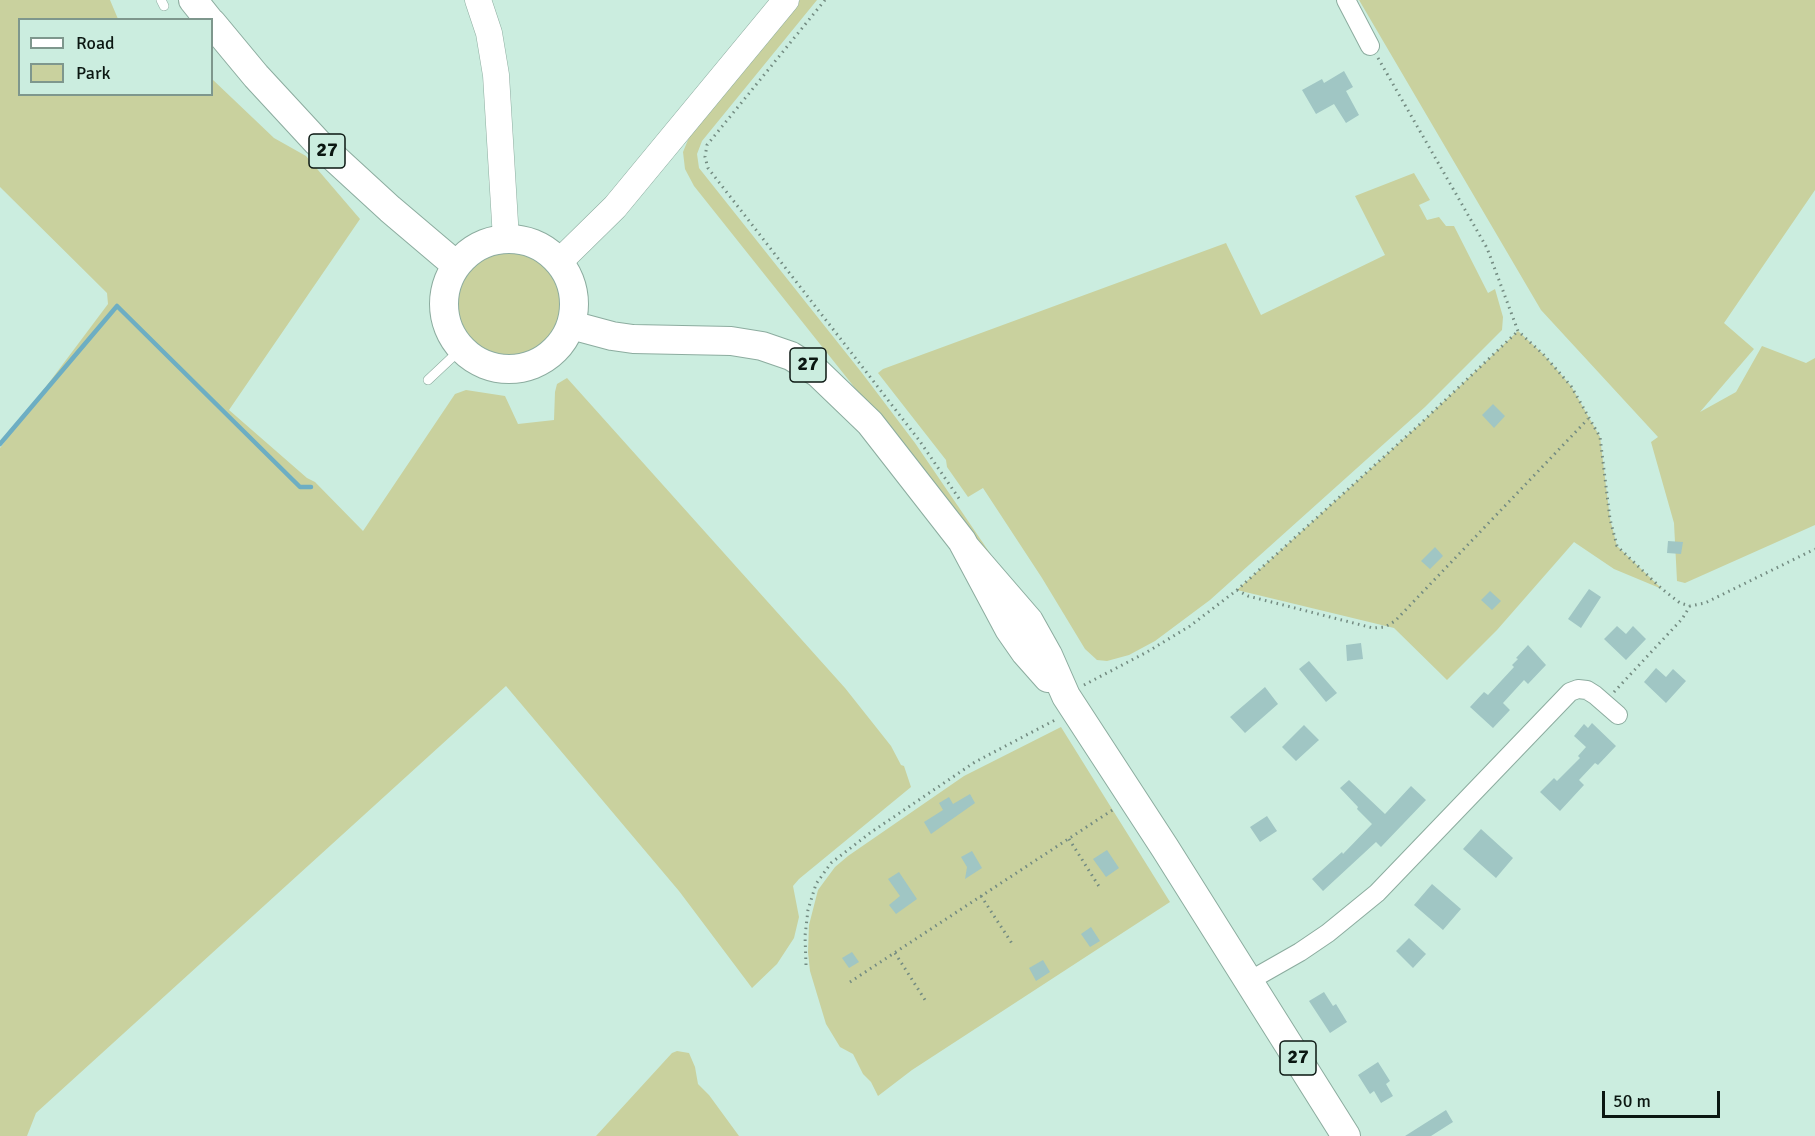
<!DOCTYPE html>
<style>
body{margin:0}
#map{position:relative;width:1815px;height:1136px;overflow:hidden;background:#cbeddf;font-family:Signika,sans-serif}
canvas{display:block}
.legend{position:absolute;left:18px;top:18px;width:195px;height:78px;box-sizing:border-box;background:#cbeddf;border:2px solid #7e978d;margin:0;padding:8px 10px;list-style:none;font-size:18px;color:#0b1712}
.legend li{display:flex;align-items:center;gap:12px;height:30px}
.legend b{width:30px;border:2px solid #7e978d}
.scale{position:absolute;left:1602px;top:1091px;width:118px;height:27px;box-sizing:border-box;border:3px solid #0b1712;border-top:0;padding-left:8px;font-size:18px;line-height:21px;white-space:nowrap;color:#0b1712;-webkit-text-stroke:4px #cbeddf;paint-order:stroke}
</style>
<div id="map">
<canvas width="1815" height="1136"></canvas>
<ul class="legend">
<li><b style="height:8px;background:#fff"></b>Road</li>
<li><b style="height:16px;background:#c9d19e"></b>Park</li>
</ul>
<div class="scale">50 m</div>
</div>
<script>
const ctx = document.querySelector('canvas').getContext('2d');
ctx.lineJoin = 'round';
function paint(path, color) { ctx.fillStyle = color; ctx.fill(path, 'evenodd'); }
const poly = rows => new Path2D(rows.map(r => 'M' + r).join(''));
function trace(path, color, width, dash) { ctx.strokeStyle = color; ctx.lineWidth = width; ctx.lineCap = dash ? 'butt' : 'round'; ctx.setLineDash(dash || []); ctx.stroke(path); }
function label(font, color, halo, rows, align = 'center') {
  ctx.font = font + ' Signika,sans-serif'; ctx.lineWidth = 5; ctx.setLineDash([]); ctx.textBaseline = 'middle'; ctx.strokeStyle = halo; ctx.fillStyle = color; for (const [text, x, y, turn = 0] of rows) {
    ctx.save(); ctx.translate(x, y); ctx.rotate((+turn || 0) * Math.PI / 180); ctx.textAlign = isNaN(turn) ? turn : align; if (halo) ctx.strokeText(text, 0, 0); ctx.fillText(text, 0, 0); ctx.restore();
  }
}
const green = poly([
 [0,0,110,0,118,19,20,20,20,94,212,94,212,79,274,138,306,156,360,219,229,410,307,478,315,482,363,531,455,394,466,390,505,396,518,424,554,420,555,392,557,384,567,378,845,688,891,746,901,765,904,766,911,787,799,879,793,886,799,917,794,938,777,964,752,988,679,891,506,686,36,1113,27,1136,0,1136,0,448,108,304,107,293,0,187],
 [800,0,817,0,702,141,697,154,699,168,862,373,915,443,1015,590,986,561,851,383,694,186,685,169,683,152,692,130],
 [1359,0,1815,0,1815,190,1724,323,1754,349,1700,412,1736,392,1762,346,1806,363,1815,358,1815,525,1685,583,1677,581,1674,523,1651,442,1658,437,1541,310],
 [1414,173,1430,200,1419,205,1427,220,1439,217,1446,226,1454,226,1488,293,1495,289,1503,317,1502,330,1425,407,1210,600,1155,641,1129,655,1107,661,1097,660,1085,649,1042,578,983,488,968,497,947,467,946,460,878,373,883,369,1226,243,1261,315,1385,255,1355,196],
 '457 304a52 52 0 1 1 104 0a52 52 0 1 1-104 0Z',
 [1518,331,1544,355,1571,386,1600,437,1610,519,1617,546,1662,589,1614,569,1574,542,1497,630,1447,680,1394,628,1237,590,1420,424],
 [1061,727,1170,902,912,1070,878,1096,871,1082,863,1074,853,1054,840,1047,826,1024,810,971,808,952,809,925,818,890,835,867,848,856,964,776],
 [677,1051,689,1053,695,1067,698,1084,709,1095,739,1136,596,1136,672,1053]
]);
const stream = poly([
 [0,444,117,306,300,487,311,487]
]);
const building = poly([
 [1344,71,1353,87,1346,91,1359,115,1346,123,1334,104,1316,114,1302,90,1322,79,1324,83],
 [1493,404,1505,416,1494,428,1482,415],
 [1668,541,1683,542,1681,554,1667,553],
 [1435,547,1443,556,1430,569,1421,561],
 [1589,589,1601,597,1581,628,1568,619],
 [1490,591,1501,601,1492,610,1481,600],
 [1617,626,1626,634,1633,626,1646,639,1626,660,1604,639],
 [1361,643,1363,659,1347,661,1346,645],
 [1528,645,1546,665,1528,684,1524,680,1503,703,1510,710,1493,728,1470,707,1484,692,1488,695,1514,667,1512,665,1518,659,1516,658],
 [1309,661,1337,693,1326,702,1299,669],
 [1656,668,1666,677,1673,669,1686,681,1666,703,1644,682],
 [1265,687,1278,704,1245,733,1230,717],
 [1592,723,1616,746,1598,765,1595,763,1579,780,1584,785,1560,811,1540,792,1554,778,1557,781,1580,758,1578,756,1586,747,1574,736,1584,724,1588,728],
 [1304,725,1319,740,1296,761,1282,747],
 [1349,780,1385,814,1411,786,1426,800,1381,847,1376,842,1323,891,1312,879,1342,852,1343,854,1372,824,1357,809,1358,807,1340,788],
 [970,794,975,803,931,834,924,822,943,810,939,803,949,797,953,804],
 [1267,816,1277,831,1260,842,1250,827],
 [1481,829,1513,858,1496,878,1463,849],
 [1107,850,1119,868,1106,877,1093,859],
 [972,851,982,868,965,879,967,867,961,857],
 [899,872,917,899,896,914,889,905,900,896,888,879],
 [1432,884,1461,909,1443,930,1414,905],
 [1091,927,1100,941,1090,947,1081,934],
 [1409,938,1426,954,1413,968,1396,951],
 [852,952,859,962,849,968,842,958],
 [1043,960,1050,972,1036,981,1029,968],
 [1324,992,1333,1006,1336,1004,1347,1022,1330,1033,1309,1001],
 [1378,1062,1390,1081,1386,1084,1393,1096,1381,1103,1374,1091,1370,1094,1358,1075],
 [1446,1110,1453,1122,1431,1136,1405,1136]
]);
const path = poly([
 [825,0,707,145,705,157,708,168,919,440,960,500],
 [1378,58,1487,248,1518,331,1544,355,1571,386,1600,437,1610,519,1617,546,1662,589,1680,603,1690,606,1705,603,1815,549],
 [1237,590,1248,596,1373,628,1385,627,1395,621,1588,419],
 [1084,685,1147,652,1190,626,1237,590,1420,424,1518,331],
 [1614,692,1682,619,1690,606],
 [1069,839,1100,888],
 [981,896,1013,945],
 [895,953,927,1003],
 [806,965,805,936,808,910,816,884,831,863,870,833,975,762,1057,719],
 [850,982,1114,809]
]);
const lane = poly([
 [161,0,164,6],
 [428,380,461,349]
]);
const street = poly([
 [1346,0,1370,46],
 [1249,981,1300,952,1328,933,1377,893,1570,692,1578,689,1587,690,1595,695,1618,715]
]);
const secondary = poly([
 [478,0,489,33,496,75,506,239],
 [559,262,615,207,786,0]
]);
const primary = poly([
 [193,0,209,20],
 [212,23,256,76,317,142,390,209,456,265],
 '444 304a65 65 0 1 1 130 0a65 65 0 1 1-130 0Z',
 [571,325,612,336,633,339,731,341,762,346,791,356,818,373,870,423,962,541,1009,629,1025,652,1048,678],
 [966,548,1029,621,1048,655,1066,696,1165,848,1346,1136]
]);
const shields = [
 [327,151,36],
 [808,365,36],
 [1298,1058,36]
];
const shieldNames = [
 ["27",327,151],
 ["27",808,365],
 ["27",1298,1058]
];
paint(green, '#c9d19e');
trace(stream, '#6daec3', 4.5);
paint(building, '#a0c6c4');
trace(lane, '#8cac9f', 10);
trace(street, '#8cac9f', 20);
trace(secondary, '#8cac9f', 27);
trace(primary, '#8cac9f', 30);
trace(path, '#738b81', 3, [1.5, 4.5]);
trace(lane, '#fff', 9);
trace(street, '#fff', 18);
trace(secondary, '#fff', 26);
trace(primary, '#fff', 28);
for (const [x, y, w] of shields) { const box = new Path2D(); box.roundRect(x - w / 2, y - 17, w, 34, 4.5); ctx.fillStyle = '#cbeddf'; ctx.fill(box); trace(box, '#0b1712', 1.5); }
label('bold 20px', '#0b1712', null, shieldNames);
</script>
